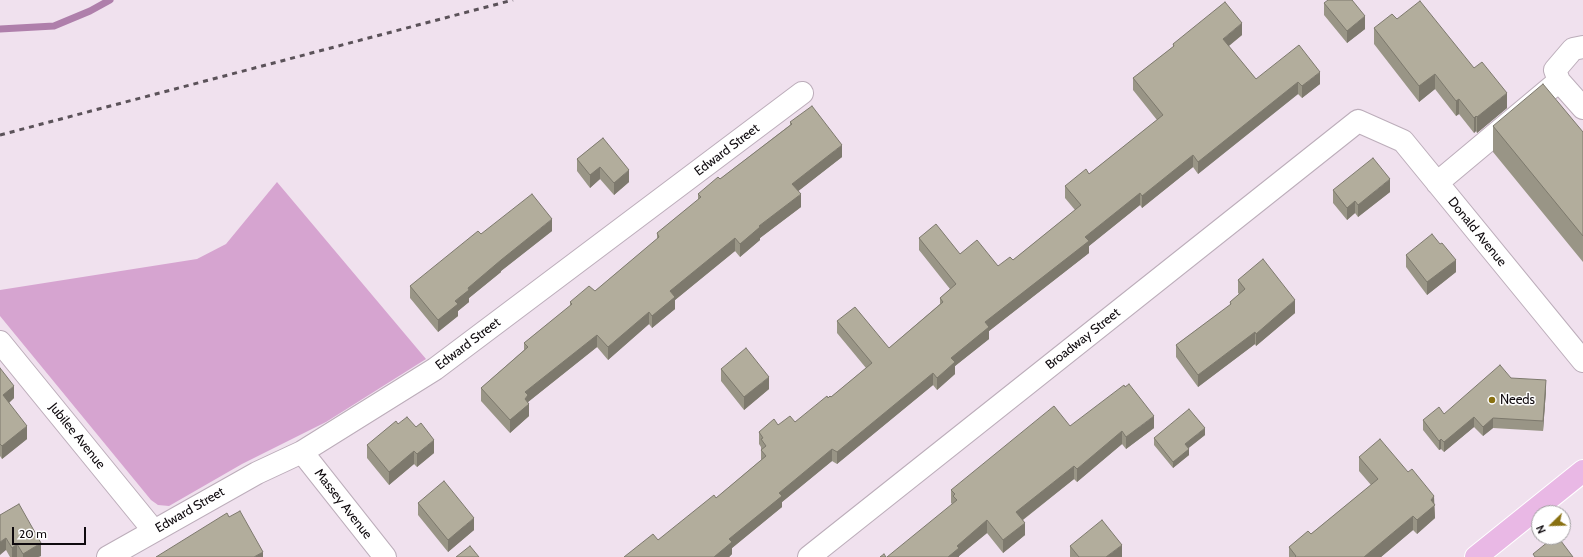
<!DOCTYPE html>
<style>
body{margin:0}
#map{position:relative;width:1583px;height:557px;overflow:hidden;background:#f0e1ee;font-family:Cabin,sans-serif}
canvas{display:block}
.north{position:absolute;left:1531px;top:505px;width:40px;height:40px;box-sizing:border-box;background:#fff;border:1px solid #9f9d9f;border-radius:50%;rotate:247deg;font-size:11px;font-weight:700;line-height:16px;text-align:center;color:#0f0a0e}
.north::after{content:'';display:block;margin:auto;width:14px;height:18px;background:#897112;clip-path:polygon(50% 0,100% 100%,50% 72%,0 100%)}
.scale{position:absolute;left:12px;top:527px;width:74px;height:18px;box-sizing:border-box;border:2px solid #0f0a0e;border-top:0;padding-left:5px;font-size:12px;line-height:14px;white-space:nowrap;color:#0f0a0e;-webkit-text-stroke:3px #fff;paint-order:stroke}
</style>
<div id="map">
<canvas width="1583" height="557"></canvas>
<div class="north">N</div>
<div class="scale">20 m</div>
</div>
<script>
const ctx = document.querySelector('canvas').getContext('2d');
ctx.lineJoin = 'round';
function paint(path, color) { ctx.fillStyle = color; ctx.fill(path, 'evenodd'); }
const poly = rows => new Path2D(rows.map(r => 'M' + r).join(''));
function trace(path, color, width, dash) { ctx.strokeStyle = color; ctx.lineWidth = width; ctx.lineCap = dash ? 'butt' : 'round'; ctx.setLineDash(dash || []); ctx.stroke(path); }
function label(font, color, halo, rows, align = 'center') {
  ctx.font = font + ' Cabin,sans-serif'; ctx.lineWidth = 3; ctx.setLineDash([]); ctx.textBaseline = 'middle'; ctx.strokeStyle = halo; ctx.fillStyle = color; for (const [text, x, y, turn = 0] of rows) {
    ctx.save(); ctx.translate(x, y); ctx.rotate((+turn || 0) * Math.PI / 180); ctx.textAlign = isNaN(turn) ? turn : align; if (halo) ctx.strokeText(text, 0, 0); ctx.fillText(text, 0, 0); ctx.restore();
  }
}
const green = poly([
 [277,182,426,359,326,422,242,464,169,506,158,505,151,500,0,316,0,290,197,259,226,244]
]);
const stream = poly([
 [0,29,54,26,90,11,110,0]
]);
const minor = poly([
 [1583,47,1573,49,1555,70,1559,81,1583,108],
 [1437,183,1559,81],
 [0,342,154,531],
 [302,452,385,557],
 [108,557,257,473,302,452,435,369,802,93],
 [809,557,1358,121,1403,141,1583,361]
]);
const major = poly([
 [1476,557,1583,471]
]);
const rail = poly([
 [0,135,513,0]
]);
const wall = poly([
 [1324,3,1365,29,1347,43,1324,15],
 [1397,19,1507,108,1477,133,1476,131,1474,133,1459,114,1456,116,1435,89,1419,102,1374,44,1374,28],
 [1242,35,1228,46,1256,79,1320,84,1302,98,1298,94,1198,174,1193,167,1142,208,1140,205,1089,246,1089,253,989,331,989,339,955,366,955,374,937,390,933,385,837,464,832,461,782,502,782,507,732,548,732,554,729,557,624,557,658,540,716,498,761,460,761,447,759,444,759,432,778,425,795,422,828,398,831,397,866,368,837,333,837,321,889,348,940,304,940,298,950,289,919,250,919,238,960,254,998,266,1013,260,1075,210,1065,198,1065,186,1089,174,1157,120,1133,90,1133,78,1173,47,1173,44],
 [790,122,842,157,798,191,801,207,760,238,760,240,740,257,735,251,675,300,675,309,652,328,649,324,608,360,597,347,528,402,529,416,510,433,481,401,481,388,524,350,524,343,570,306,570,302,595,291,657,239,657,233,698,200,698,194,720,179,790,125],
 [1493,126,1583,132,1583,262,1493,152],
 [603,138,629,182,614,195,600,179,590,188,577,171,577,159],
 [1333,190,1390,192,1358,217,1355,213,1347,220,1333,203],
 [552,231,501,271,501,272,469,298,469,302,458,311,458,316,438,332,410,298,410,286,481,234],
 [1440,244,1456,272,1427,295,1406,267,1406,255],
 [1238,280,1295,313,1256,346,1255,344,1198,387,1176,357,1176,345,1230,305,1230,302,1239,294,1238,293],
 [0,368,14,398,9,403,27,439,2,459,0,456],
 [721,369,769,389,744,410,721,381],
 [1511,378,1546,390,1543,431,1493,428,1483,436,1474,427,1444,452,1441,449,1439,450,1423,430,1423,420,1444,414],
 [398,424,434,453,417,467,414,464,389,485,367,458,367,445],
 [1070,426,1154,428,1126,449,1122,444,1077,482,1074,479,1023,520,1025,535,1003,553,987,533,959,556,959,557,952,504,951,503,951,490],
 [1205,435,1188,448,1189,455,1173,468,1154,445,1154,438],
 [1359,457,1434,504,1435,518,1417,534,1413,530,1381,557,1289,557,1289,547,1311,534,1371,485,1359,471],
 [418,503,474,530,448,552,418,515],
 [0,515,41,556,38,557,10,557,6,550],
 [1070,546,1122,557,1070,557]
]);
const shadedWall = poly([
 [1365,16,1365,29,1347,43,1347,31],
 [1242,23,1242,35,1223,51,1223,39],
 [1320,72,1320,84,1302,98,1302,86],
 [1435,74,1435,89,1419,102,1419,86],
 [1298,82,1298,94,1198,174,1198,162],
 [1507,93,1507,108,1477,133,1477,117],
 [1459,99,1459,114,1456,116,1456,101],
 [1476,116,1476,131,1474,133,1474,118],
 [842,145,842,157,792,196,792,184],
 [1193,155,1193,167,1142,208,1142,196],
 [600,167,600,179,590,188,590,175],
 [629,170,629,182,614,195,614,183],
 [1390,179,1390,192,1358,217,1358,205],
 [1140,193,1140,205,1089,246,1089,253,989,331,989,339,955,366,955,374,937,390,937,378,951,358,985,322,1085,237],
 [801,194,801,207,760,238,760,240,740,257,740,244,759,226],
 [1355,201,1355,213,1347,220,1347,208],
 [552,219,552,231,501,271,501,272,469,298,469,302,458,311,458,316,438,332,438,320,468,288,501,260],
 [735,238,735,251,675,300,675,309,652,328,652,316,670,291],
 [1456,260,1456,272,1427,295,1427,282],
 [1295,300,1295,313,1256,346,1256,334],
 [649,312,649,324,608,360,608,347],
 [1255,332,1255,344,1198,387,1198,375],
 [597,335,597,347,528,402,528,404,529,404,529,416,510,433,510,420,525,392],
 [933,373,933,385,837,464,837,452],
 [769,377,769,389,744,410,744,397],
 [1546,380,1546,390,1543,431,1543,421],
 [14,386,14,398,3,408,3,395],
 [1154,416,1154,428,1126,449,1126,437],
 [1474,417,1474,427,1444,452,1444,442],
 [1493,418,1493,428,1483,436,1483,427],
 [27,426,27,439,2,459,2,446],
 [1205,428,1205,435,1185,451,1185,444],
 [1122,431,1122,444,1077,482,1077,469],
 [1441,439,1441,449,1439,450,1439,441],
 [434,440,434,453,417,467,417,454],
 [832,449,832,461,782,502,782,507,732,548,732,554,729,557,714,557,729,539,779,493],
 [1189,449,1189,455,1173,468,1173,462],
 [414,451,414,464,389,485,389,472],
 [1074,466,1074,479,1016,525,1016,512],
 [1434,496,1435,518,1417,534,1417,520,1431,500],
 [1413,516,1413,530,1381,557,1364,557],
 [474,518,474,530,448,552,448,540],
 [987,520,987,533,959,556,959,557,948,557,957,546],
 [1025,523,1025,535,1003,553,1003,540],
 [6,538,6,550,0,555,0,542],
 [41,543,41,556,38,557,23,557,23,554],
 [17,544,17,557,12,557,12,548],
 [1122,545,1122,557,1106,557],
 [263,552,263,557,254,557]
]);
const building = poly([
 [1328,0,1352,0,1365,16,1347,31,1324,3,1328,0],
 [1420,1,1474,68,1482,62,1507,93,1477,117,1476,116,1474,118,1459,99,1456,101,1435,74,1419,86,1374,28,1392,14,1397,19,1420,1],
 [1225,2,1242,23,1223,39,1256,79,1299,45,1320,72,1302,86,1298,82,1198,162,1193,155,1142,196,1140,193,1085,237,1089,241,985,322,989,327,951,358,955,362,937,378,933,373,837,452,832,449,779,493,782,496,729,539,732,542,714,557,624,557,653,534,658,540,714,495,716,498,766,456,761,450,766,446,761,439,763,438,759,432,774,419,778,425,790,416,795,422,827,396,828,398,830,396,831,397,872,363,837,321,855,307,889,348,943,302,940,298,956,284,919,238,936,224,960,254,977,240,998,266,1010,257,1013,260,1081,205,1065,186,1086,169,1089,174,1163,115,1133,78,1174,46,1173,44,1225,2],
 [1543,84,1583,132,1583,236,1493,126,1543,84],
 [812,106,842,145,792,184,801,194,759,226,760,227,740,244,735,238,670,291,675,297,652,316,649,312,608,347,597,335,525,392,528,395,525,399,529,404,510,420,481,388,528,347,524,343,572,304,570,302,589,286,595,291,659,237,657,233,701,197,698,194,718,177,720,179,792,124,790,122,812,106],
 [603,138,629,170,614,183,600,167,590,175,577,159,603,138],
 [1373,158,1390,179,1358,205,1355,201,1347,208,1333,190,1373,158],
 [532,194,552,219,501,260,468,288,469,290,455,301,458,304,438,320,410,286,478,231,481,234,532,194],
 [1432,234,1440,244,1442,243,1456,260,1427,282,1406,255,1432,234],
 [1263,259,1295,300,1256,334,1255,332,1198,375,1176,345,1231,304,1230,302,1245,289,1238,280,1263,259],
 [746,348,769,377,744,397,721,369,746,348],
 [1500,365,1511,378,1546,380,1543,421,1493,418,1483,427,1474,417,1444,442,1441,439,1439,441,1423,420,1439,407,1444,414,1500,365],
 [0,368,14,386,3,395,27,426,2,446,0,444,0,368],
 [1129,384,1154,416,1126,437,1122,431,1077,469,1074,466,1016,512,1025,523,1003,540,987,520,957,546,959,548,948,557,887,557,957,500,953,496,955,494,951,490,1054,406,1070,426,1124,385,1125,387,1129,384],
 [1189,409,1205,428,1185,444,1189,449,1173,462,1154,438,1189,409],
 [407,417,416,427,421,423,434,440,417,454,414,451,389,472,367,445,396,421,398,424,407,417],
 [1380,439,1408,472,1412,469,1434,496,1431,500,1435,505,1417,520,1413,516,1364,557,1295,557,1296,556,1289,547,1308,531,1311,534,1378,479,1359,457,1380,439],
 [444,481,474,518,448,540,418,503,444,481],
 [19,504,41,543,23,554,17,544,12,548,6,538,0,542,0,515,19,504],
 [240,511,263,552,254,557,156,557,227,513,229,517,240,511],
 [1102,520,1122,545,1106,557,1079,557,1070,546,1102,520],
 [1554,537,1558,537,1573,557,1535,557,1533,554,1554,537],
 [470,546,479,557,456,557,470,546],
 [884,554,886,557,880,557,884,554]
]);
const markers = [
 [1492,400,4,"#897112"]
];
const streetNames = [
 ["Edward Street",727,150,-37],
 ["Donald Avenue",1477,232,51],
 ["Broadway Street",1083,339,-38],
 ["Edward Street",468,344,-37],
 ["Jubilee Avenue",77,436,51],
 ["Massey Avenue",343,504,52],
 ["Edward Street",190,510,-30]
];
const poiNames = [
 ["Needs",1500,400]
];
paint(green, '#d6a4d0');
trace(stream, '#af7fab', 7);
trace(minor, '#bcadba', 24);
trace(major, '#fff', 24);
trace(minor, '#fff', 22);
trace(major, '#e9b8e5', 22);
trace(rail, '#5b5259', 3, [5, 5]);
paint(wall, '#999586');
paint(shadedWall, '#7d796d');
paint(building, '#b2ad9c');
trace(building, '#7d796d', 1);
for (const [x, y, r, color] of markers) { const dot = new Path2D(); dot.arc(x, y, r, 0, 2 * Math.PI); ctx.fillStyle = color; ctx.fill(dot); trace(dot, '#fff', 1.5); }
label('13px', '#0f0a0e', '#fff', streetNames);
label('13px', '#0f0a0e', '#fff', poiNames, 'left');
</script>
